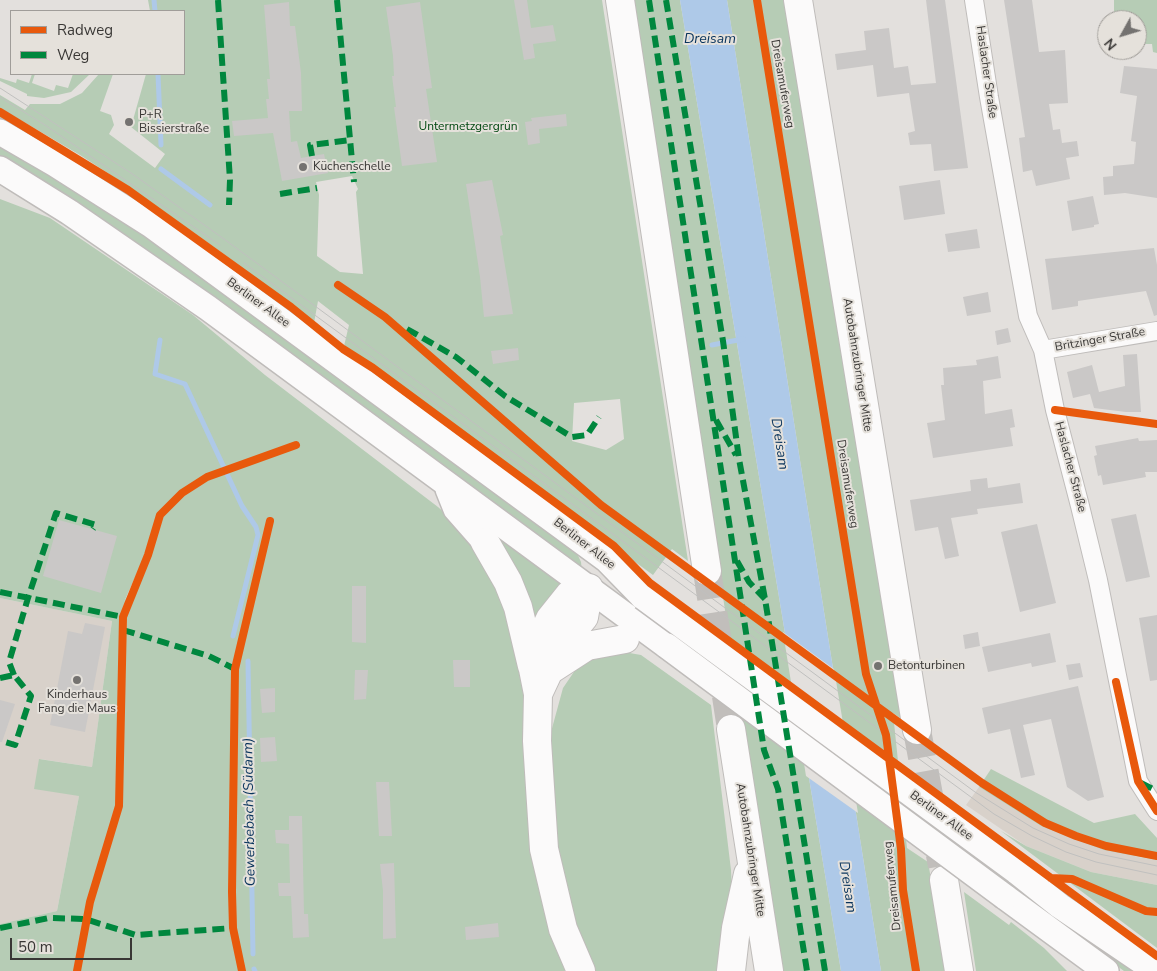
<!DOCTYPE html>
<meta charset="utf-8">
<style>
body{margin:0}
#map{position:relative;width:1157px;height:971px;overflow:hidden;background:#e3e0dd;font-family:"Nunito Sans",sans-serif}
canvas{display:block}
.legend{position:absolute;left:10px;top:10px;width:175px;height:65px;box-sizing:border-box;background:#e5e1db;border:1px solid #a09d99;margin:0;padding:6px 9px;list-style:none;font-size:15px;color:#393735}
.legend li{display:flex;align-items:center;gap:10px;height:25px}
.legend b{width:25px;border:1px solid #a09d99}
.north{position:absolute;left:1097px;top:10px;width:50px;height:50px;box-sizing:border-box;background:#e5e1db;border:1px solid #a09d99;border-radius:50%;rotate:231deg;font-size:14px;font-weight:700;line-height:20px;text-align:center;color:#393735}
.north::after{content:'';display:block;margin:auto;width:18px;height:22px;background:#747270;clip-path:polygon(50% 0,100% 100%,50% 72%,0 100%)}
.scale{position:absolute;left:10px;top:938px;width:122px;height:22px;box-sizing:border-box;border:2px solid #393735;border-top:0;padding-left:6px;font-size:15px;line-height:18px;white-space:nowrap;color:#393735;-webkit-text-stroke:4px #e5e1db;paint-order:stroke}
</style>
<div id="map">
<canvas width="1157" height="971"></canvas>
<ul class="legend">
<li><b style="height:6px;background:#e8590c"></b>Radweg</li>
<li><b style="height:6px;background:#00873e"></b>Weg</li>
</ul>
<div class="north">N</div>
<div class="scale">50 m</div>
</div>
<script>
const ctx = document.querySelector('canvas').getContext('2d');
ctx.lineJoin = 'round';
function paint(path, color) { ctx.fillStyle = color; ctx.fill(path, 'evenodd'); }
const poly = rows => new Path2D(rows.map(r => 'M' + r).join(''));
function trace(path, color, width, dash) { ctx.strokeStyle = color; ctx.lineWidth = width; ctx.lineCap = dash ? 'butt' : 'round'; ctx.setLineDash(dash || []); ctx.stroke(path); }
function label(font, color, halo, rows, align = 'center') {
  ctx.font = font + ' "Nunito Sans",sans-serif'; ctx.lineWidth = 4; ctx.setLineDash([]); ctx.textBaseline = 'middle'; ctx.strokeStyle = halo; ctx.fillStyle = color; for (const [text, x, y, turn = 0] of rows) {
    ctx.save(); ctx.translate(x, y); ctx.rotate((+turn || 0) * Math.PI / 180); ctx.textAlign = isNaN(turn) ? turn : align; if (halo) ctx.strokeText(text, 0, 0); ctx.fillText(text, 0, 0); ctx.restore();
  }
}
const built = poly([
 [0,598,112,621,92,767,40,759,79,796,57,911,0,924],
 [979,787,1041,826,1138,857,1157,860,1157,885,1091,872,1026,846,966,805]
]);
const green = poly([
 [148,0,602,0,688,561,672,549,653,575,631,559,617,545,374,365,344,346,349,325,318,301,314,323,221,252,131,188,80,155,0,108,0,95,25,110,30,104,60,104,82,93,99,74,113,74,100,111,111,115,114,125,109,134,155,168,165,154,131,127,146,74,184,74,184,11,150,11],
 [352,176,358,189,356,192,363,274,340,272,317,256,319,195,316,182],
 [620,399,624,439,606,450,572,441,574,403],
 [632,0,680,0,841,971,780,971],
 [727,0,784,0,903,720,893,713,907,848,928,862,947,971,881,971],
 [1114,0,1157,0,1157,53,1153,52,1152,44,1137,44,1137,20,1114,20],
 [32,74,35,74,32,83,54,91,56,85,68,88,73,74,90,74,71,92,44,98,27,96,27,94,0,81,0,78,16,83,17,79,29,83],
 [0,114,128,193,289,309,300,320,0,121],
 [0,144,101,202,574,547,581,562,582,572,0,161],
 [0,199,50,218,193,315,265,375,438,507,459,526,492,570,523,664,532,854,543,905,565,971,0,971,0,924,57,911,79,796,34,789,39,759,92,767,112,621,0,598],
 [157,519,150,556,124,602,145,555],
 [495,536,498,536,565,586,537,629],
 [618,651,641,655,711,705,731,870,732,891,724,971,587,971,564,909,548,762,551,732,563,688,580,663,589,657],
 [991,769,1094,823,1135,814,1157,838,1157,860,1104,850,1041,826,979,787],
 [1001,831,1026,846,1091,872,1157,885,1157,948],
 [1015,885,1144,971,1124,971,1021,896],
 [964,892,1009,925,1011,922,1044,948,1067,971,976,971]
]);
const water = poly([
 [680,0,727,0,881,971,841,971]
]);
const pier = poly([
 [783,632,834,669,858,813,806,776]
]);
const stream = poly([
 [154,0,155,11],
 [158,74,161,145],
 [161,169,210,205],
 [160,340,155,374,185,384,242,506,256,527,258,535,233,636],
 [712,345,743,339],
 [248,661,253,954],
 [254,969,255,971]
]);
const building = poly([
 [514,0,527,0,531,28,553,25,556,41,533,44,535,58,524,60],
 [926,0,945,0,968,168,934,171,931,144,910,145,908,133,915,131,909,93,877,97,873,65,837,70,835,54,866,50,864,31,889,28,894,68,908,66,911,85,936,83],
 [1004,0,1032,0,1039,52,1065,50,1068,103,1049,104,1053,130,1060,129,1062,143,1077,141,1079,156,1066,158,1070,179,1036,186,1032,170,1023,172,1019,138,1025,137],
 [289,2,290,26,295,26,301,73,302,111,289,111,291,142,297,141,301,158,324,154,328,173,282,181,273,133,234,136,232,121,268,118,266,99,269,99,267,79,270,79,264,5],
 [420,2,432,88,426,89,437,162,402,166,394,107,396,107,392,76,394,76,393,56,386,7],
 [1124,66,1157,69,1157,198,1125,193,1104,195,1103,177,1113,176,1113,166,1134,164,1136,142,1131,141,1137,96,1120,93],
 [566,114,567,126,539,129,540,143,528,145,525,122,532,121,531,118],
 [492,180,503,235,500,236,513,314,484,317,480,277,466,184],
 [940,180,945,214,904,220,899,186],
 [1093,196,1099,224,1094,225,1094,227,1072,231,1067,201],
 [977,229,980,248,948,252,945,234],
 [1154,248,1157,265,1157,315,1154,316,1146,291,1078,301,1078,306,1052,310,1045,259],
 [988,292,991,312,967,316,963,297],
 [1008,328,1011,342,997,345,995,331],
 [518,348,519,360,493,364,491,351],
 [1137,354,1141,412,1126,412,1094,408,1090,394,1073,398,1067,372,1092,365,1099,392,1125,386,1123,355],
 [998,356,1001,378,983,381,985,414,1012,409,1015,427,1010,428,1013,446,933,458,927,423,945,420,941,385,944,385,943,368,977,365,976,360],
 [1138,438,1139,441,1157,440,1157,472,1145,472,1146,477,1103,485,1101,475,1098,476,1094,456,1097,455,1095,446],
 [987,478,988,488,1020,483,1023,503,977,509,978,514,951,518,959,556,945,559,938,527,915,531,910,500,971,491,970,480],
 [1136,514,1150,577,1126,582,1111,519],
 [59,520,117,536,101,593,43,576],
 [1037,524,1056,603,1020,612,1001,532],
 [352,586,366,586,366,643,352,642],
 [1157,615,1157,680,1150,681,1139,618],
 [85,623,105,627,85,732,50,725,68,631,82,634],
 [978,632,980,646,965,649,963,635],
 [1050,633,1056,662,1032,667,1031,663,988,672,982,647],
 [453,660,470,660,470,687,454,687],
 [1080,663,1083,677,1069,680,1066,665],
 [355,670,368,670,366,699,354,700],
 [1078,686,1104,797,1088,801,1067,787,1051,719,1023,725,1035,775,1021,778,1010,729,988,734,982,708],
 [275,688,275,712,262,713,260,689],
 [0,700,15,704,2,742,0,742],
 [275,737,277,761,261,762,260,738],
 [376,782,389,782,392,836,379,836],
 [289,816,302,816,304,914,308,914,309,937,293,938,291,896,279,896,278,883,290,883,289,844,276,843,275,830,289,830],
 [394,863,396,938,383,939,383,891,380,864],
 [498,923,499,937,466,940,465,927]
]);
const trunkTunnel = poly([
 [707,571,731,729],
 [917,730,942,866]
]);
const minor = poly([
 [974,0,989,97,1028,316,1043,350,1055,410,1080,506,1098,580,1138,781,1157,811],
 [1043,350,1157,331]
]);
const secondary = poly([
 [0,132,55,164,151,225,607,560,643,597],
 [0,169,69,212,208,308,667,646],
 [448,489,456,509,485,542],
 [1016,871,1060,906,1156,971],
 [1005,897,1106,971]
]);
const trunk = poly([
 [620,0,707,571],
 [798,0,917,730],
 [485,542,508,582,518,607,532,666],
 [550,670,587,646,625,639],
 [538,694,561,645,584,617,589,588,570,594,550,619,538,644,533,669,538,694,537,741,544,849,563,929,581,971],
 [731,729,769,971],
 [944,880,959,971],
 [731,971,736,928,748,874]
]);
const tram = poly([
 [0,88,131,173,224,239,975,792,1033,828,1069,844,1099,854,1157,866],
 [0,97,45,125,220,245],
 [244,263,994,814,1032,836,1066,852,1096,862,1157,875]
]);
const secondaryBridge = poly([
 [643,597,1016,871],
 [667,646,1005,897]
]);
const quiet = poly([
 [218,0,230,180,229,205],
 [337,0,354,182],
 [649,0,764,750,778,789,807,971],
 [666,0,723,341,739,459,765,599,825,971],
 [312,156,310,145,351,140],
 [280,194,317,188],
 [407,329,456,357,505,396,572,437,587,435,599,417],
 [716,420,736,455],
 [737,561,749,582,765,599],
 [0,592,123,617],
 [123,630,209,656,235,669],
 [14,675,9,662,28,598,56,513,96,525,93,529],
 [0,678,14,675,31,696,15,745,2,741],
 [1141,783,1157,791],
 [0,928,49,918,85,919,136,935,233,928]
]);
const cycleway = poly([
 [757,0,866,674,886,735,901,849,903,890,916,971],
 [0,112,128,190,291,307,343,349,373,368,614,546,650,583,1157,956],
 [338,285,385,317,601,505,982,783,1045,823,1076,836,1106,846,1157,856],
 [1055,410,1157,424],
 [1116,682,1138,781,1157,811],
 [1051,878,1072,879,1146,911,1157,912],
 [77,971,90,902,119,806,123,617,148,555,160,515,182,493,207,477,296,445],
 [242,971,233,928,232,892,235,669,270,521]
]);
const markers = [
 [129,122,5,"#747270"],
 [303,167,5,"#747270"],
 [878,666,5,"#747270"],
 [77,680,5,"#747270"]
];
const streetNames = [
 ["Haslacher Straße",986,72,82],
 ["Dreisamuferweg",782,84,80],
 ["Berliner Allee",258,303,36],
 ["Britzinger Straße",1100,340,-10],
 ["Autobahnzubringer Mitte",857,365,81],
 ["Haslacher Straße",1070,467,75],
 ["Dreisamuferweg",847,484,81],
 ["Berliner Allee",584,544,38],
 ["Berliner Allee",941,816,36],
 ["Autobahnzubringer Mitte",750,850,81],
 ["Dreisamuferweg",893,886,-96]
];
const poiNames = [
 ["P+R",139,115],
 ["Bissierstraße",139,129],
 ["Küchenschelle",313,167],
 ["Betonturbinen",888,666],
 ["Kinderhaus",77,695,"center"],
 ["Fang die Maus",77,709,"center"]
];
const parkNames = [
 ["Untermetzgergrün",468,127]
];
const waterNames = [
 ["Dreisam",710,40],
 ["Dreisam",779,444,81],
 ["Gewerbebach (Südarm)",250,812,-91],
 ["Dreisam",847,887,81]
];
paint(built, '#d8d1ca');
paint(green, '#b6ccb5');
paint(water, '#aec9e8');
paint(pier, '#e3e0dd');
trace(stream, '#aec9e8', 5);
paint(building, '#cac8c7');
trace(trunkTunnel, '#c1bebb', 28, [28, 14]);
trace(minor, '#bfbcba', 20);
trace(secondary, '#bfbcba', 28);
trace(trunk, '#bfbcba', 30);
trace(minor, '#fbfafa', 18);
trace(secondary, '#fbfafa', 25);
trace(trunk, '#fbfafa', 28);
trace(tram, '#c0c0bf', 1);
trace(secondaryBridge, '#bfbcba', 28, []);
trace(secondaryBridge, '#fbfafa', 25);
trace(quiet, '#00873e', 6, [12, 6]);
trace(cycleway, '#e8590c', 8);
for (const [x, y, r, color] of markers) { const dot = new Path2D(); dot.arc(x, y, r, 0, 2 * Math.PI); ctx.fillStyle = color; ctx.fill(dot); trace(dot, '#e5e1db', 2); }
label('12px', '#393735', '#e5e1db', streetNames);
label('12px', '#393735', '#e5e1db', poiNames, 'left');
label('12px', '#004710', '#e5e1db', parkNames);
label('italic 14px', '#08335c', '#e5e1db', waterNames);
</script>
